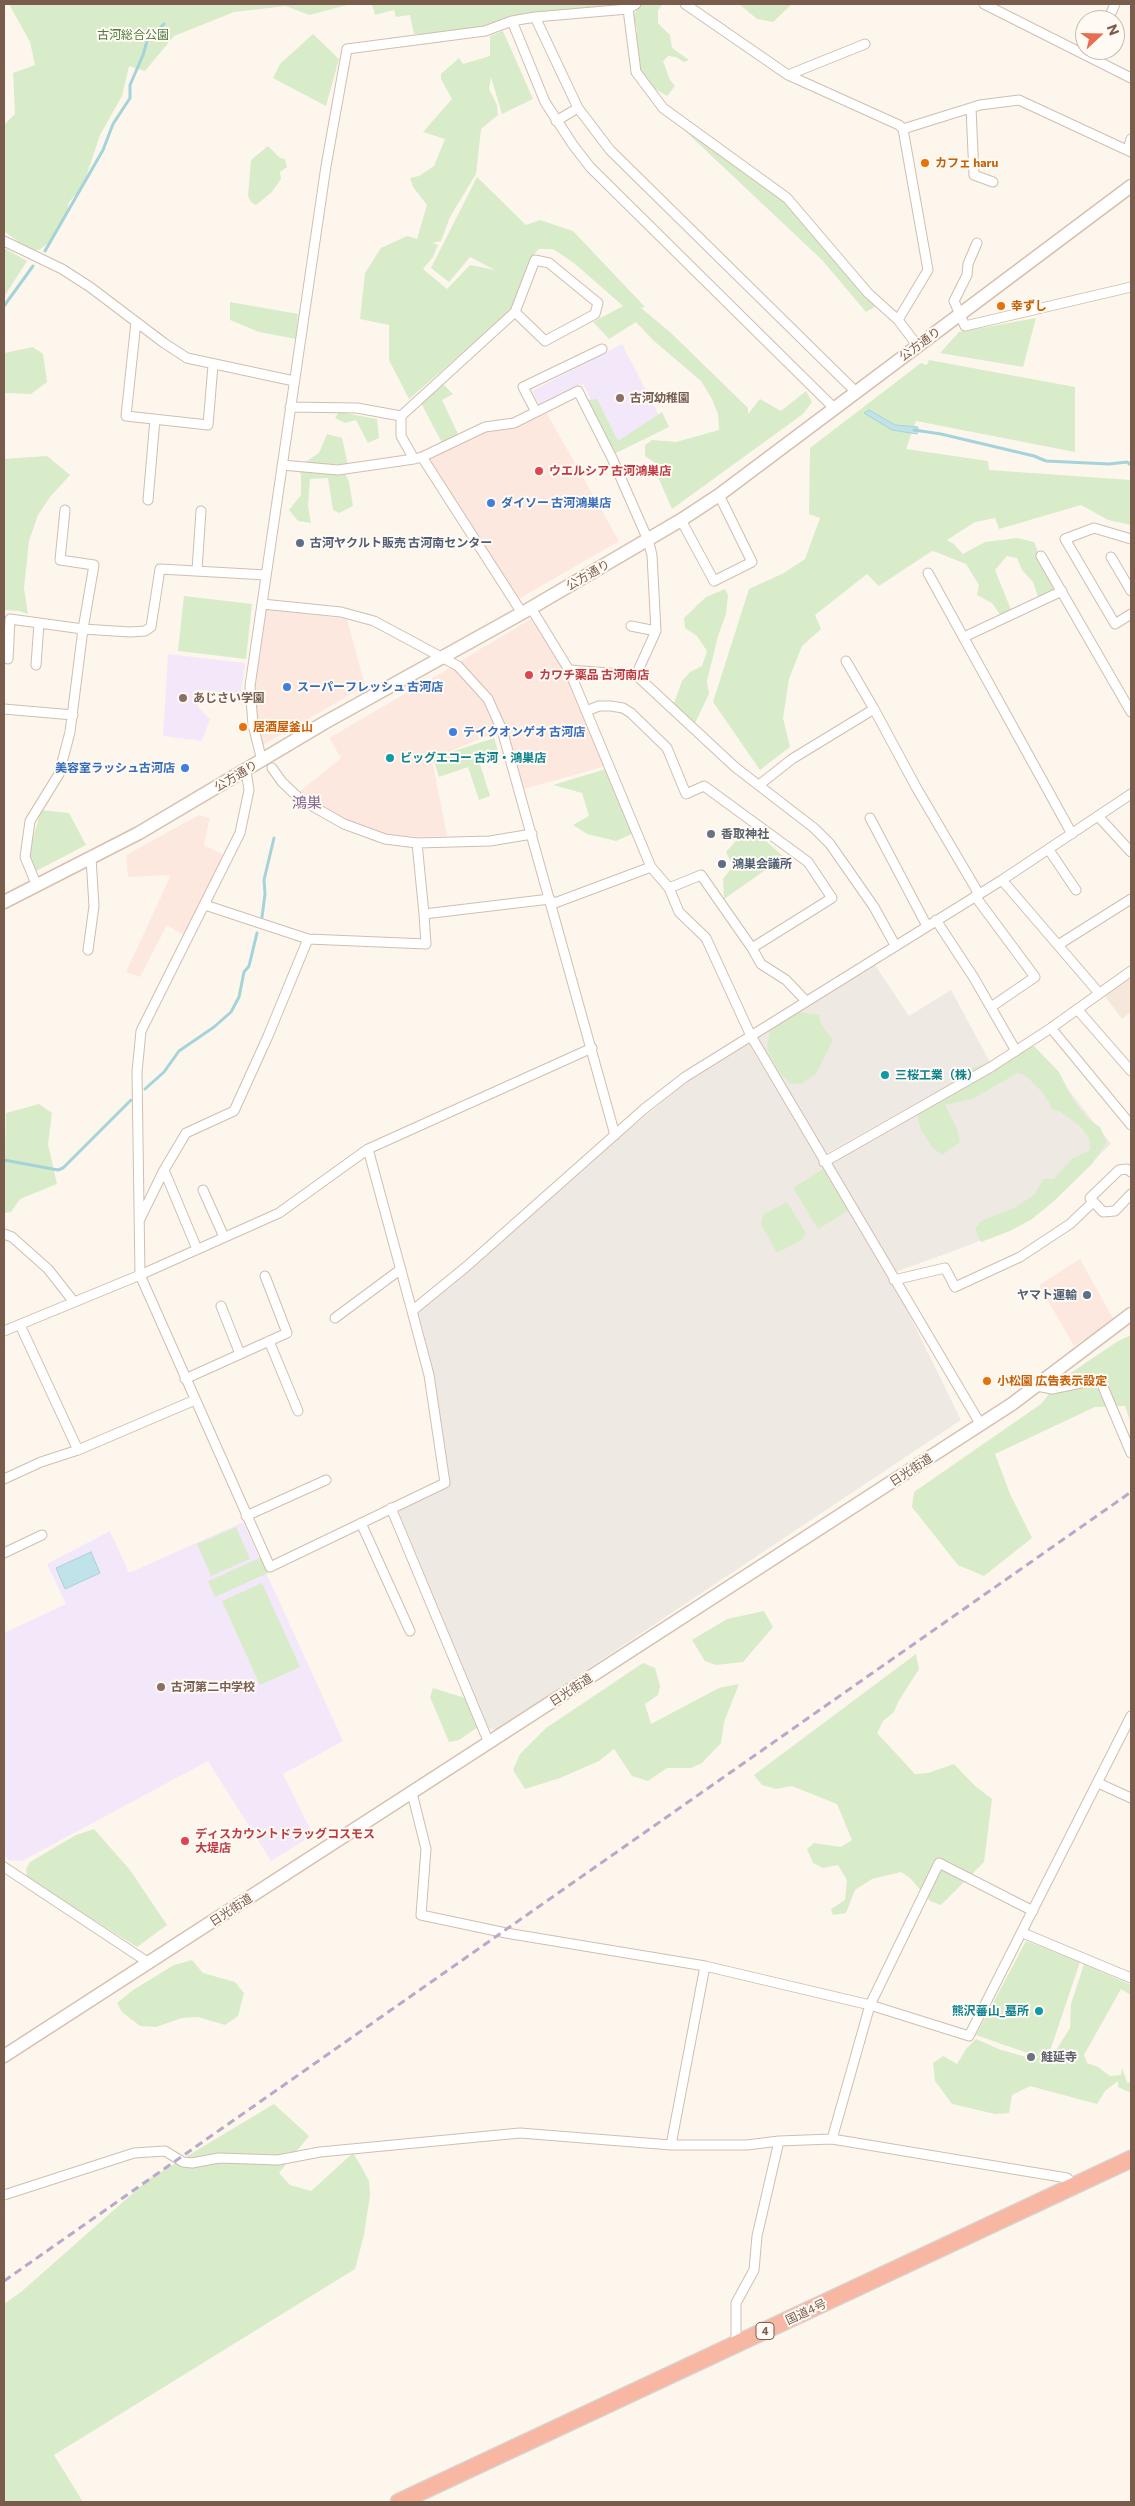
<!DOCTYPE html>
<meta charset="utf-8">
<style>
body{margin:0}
#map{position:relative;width:1135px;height:2506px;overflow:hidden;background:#fdf6ec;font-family:Commissioner,sans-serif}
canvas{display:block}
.frame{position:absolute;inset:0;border:5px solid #7a5c4d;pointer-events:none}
.north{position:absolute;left:1075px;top:10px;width:50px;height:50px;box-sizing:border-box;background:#fffaf3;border:1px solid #cabbb1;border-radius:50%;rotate:69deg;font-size:14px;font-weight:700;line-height:20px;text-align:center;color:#7a5c4d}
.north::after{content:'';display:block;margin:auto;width:18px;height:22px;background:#e76f51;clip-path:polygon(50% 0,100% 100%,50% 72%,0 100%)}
</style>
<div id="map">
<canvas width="1135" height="2506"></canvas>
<div class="frame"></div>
<div class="north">N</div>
</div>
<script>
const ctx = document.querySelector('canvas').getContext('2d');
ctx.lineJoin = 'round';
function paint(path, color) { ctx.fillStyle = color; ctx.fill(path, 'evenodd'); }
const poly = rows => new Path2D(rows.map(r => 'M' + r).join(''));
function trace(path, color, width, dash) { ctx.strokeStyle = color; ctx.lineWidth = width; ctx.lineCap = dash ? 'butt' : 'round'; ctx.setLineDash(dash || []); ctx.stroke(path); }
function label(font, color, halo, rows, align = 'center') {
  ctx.font = font + ' Commissioner,"Noto Sans JP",sans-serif'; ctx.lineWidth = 4; ctx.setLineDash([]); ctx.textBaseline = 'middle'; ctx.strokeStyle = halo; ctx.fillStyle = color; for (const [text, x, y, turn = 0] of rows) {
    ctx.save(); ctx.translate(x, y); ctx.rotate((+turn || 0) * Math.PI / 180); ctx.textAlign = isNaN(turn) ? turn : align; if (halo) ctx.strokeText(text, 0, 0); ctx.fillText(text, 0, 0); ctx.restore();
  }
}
const residential = poly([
 [1131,975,1131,1012,1122,1019,1104,995]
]);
const commercial = poly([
 [545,410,619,541,517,600,427,458,485,431,510,429],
 [267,609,347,619,365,686,263,745,256,721,254,681],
 [534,617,566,671,606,766,524,789,506,730,492,697,459,662],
 [453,666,486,700,499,731,432,759,447,836,419,837,384,834,342,818,298,793,341,758,329,738],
 [199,815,210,818,204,845,224,855,185,936,167,925,140,977,126,972,171,875,128,877,126,855],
 [1080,1259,1114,1320,1074,1346,1039,1285]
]);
const industrial = poly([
 [875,965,909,1016,951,990,990,1062,825,1154,757,1037],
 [749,1044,900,1296,961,1420,496,1730,488,1728,397,1508,448,1483,439,1430,433,1369,418,1312,599,1154,686,1083],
 [1034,1046,1111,1144,1032,1219,962,1248,895,1272,829,1163]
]);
const education = poly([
 [622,344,663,423,616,448,583,384,540,406,532,391],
 [168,654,245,663,241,694,201,690,198,707,210,719,202,741,163,736],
 [243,1522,343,1741,283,1774,313,1835,271,1861,208,1761,22,1861,8,1860,4,1853,4,1633,66,1604,47,1564,110,1531,129,1573]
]);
const green = poly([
 [9,4,351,4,309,15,286,6,234,12,174,36,145,71,129,66,122,96,100,135,86,177,80,190,69,202,66,216,50,242,39,250,28,249,4,231,4,125,15,114,13,73,35,65,30,42],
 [372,4,636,4,535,17,464,34,414,34,410,15,396,17,394,10,375,15],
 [641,4,663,4,658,10,658,23,670,35,672,48,689,60,684,62,676,57,668,56,663,61,670,80,675,86,667,96,649,85,640,72,636,53,637,29,633,16],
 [739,4,792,4,773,22,757,19],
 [503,31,533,99,502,114,491,77,489,89,497,105,498,115,481,129,476,174,450,217,441,241,432,243,438,245,433,257,423,269,447,289,470,265,495,270,470,257,449,282,431,268,477,177,526,225,540,220,573,231,645,307,641,308,670,332,748,408,748,414,760,399,781,411,806,391,812,402,803,414,672,509,655,470,665,464,658,465,645,456,645,445,652,440,676,442,719,430,718,414,712,399,701,381,654,341,636,322,609,339,593,322,623,306,574,263,553,249,539,249,532,256,514,308,409,399,389,360,389,325,360,319,365,273,381,248,407,236,417,239,427,205,413,187,410,178,419,176,434,166,445,139,423,132,452,99,441,79,441,74,459,58,463,64,490,56,490,36],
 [313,34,339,59,326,106,273,78,280,64],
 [682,128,784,199,875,307,866,312,822,260],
 [268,146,280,158,285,159,287,167,280,172,281,179,272,192,256,205,251,202,248,196,251,160],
 [4,248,27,261,4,297],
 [230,302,298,314,296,339,259,332,230,320],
 [1036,318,1023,367,940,353,959,332],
 [33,347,43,354,47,382,31,394,4,393,4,353],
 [929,360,1075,387,1075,452,916,421,906,449,988,461,989,470,1131,480,1131,525,1108,520,1081,505,999,529,995,518,975,522,947,540,954,544,963,554,985,542,1017,538,1034,542,1055,592,1038,597,1033,582,1022,570,1017,558,1007,556,995,570,1014,617,1001,616,992,603,977,595,979,585,966,564,936,552,932,551,879,586,867,574,815,615,821,629,802,646,789,679,783,718,790,747,760,770,713,702,749,589,784,573,805,559,820,518,809,514,810,448,921,363,927,365],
 [443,384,453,394,442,400,458,434,442,443,421,403],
 [597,399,618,441,662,412,669,427,614,454,586,400],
 [339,412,377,419,379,438,368,443,356,420,345,423,335,418],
 [327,434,342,438,348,465,304,463,319,453],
 [47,456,70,475,50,497,38,515,29,541,24,588,28,614,19,611,4,610,4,459],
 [342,467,349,482,353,506,339,513,333,510,328,478,310,479,308,506,311,523,298,521,289,510,301,495,301,474,297,469],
 [725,589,728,595,726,614,718,636,707,681,709,694,695,723,683,714,674,703,682,681,690,672,702,666,707,651,697,636,685,628,684,618,706,597],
 [184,596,252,604,246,659,178,651],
 [494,738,500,757,480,764,490,796,479,800,468,767,439,777,433,758],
 [606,769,634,833,616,841,587,834,573,825,589,816,582,793,553,785],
 [41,810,69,813,86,845,36,871,28,856],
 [749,826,784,857,724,899,723,879,733,866,726,852],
 [800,1012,819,1015,821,1024,833,1040,816,1074,802,1083,791,1084,780,1073,767,1050,770,1030],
 [1034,1046,1059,1072,1072,1098,1088,1119,1100,1127,1107,1142,1092,1164,1054,1201,1032,1219,1010,1231,981,1242,975,1229,981,1221,1018,1206,1035,1194,1043,1179,1054,1179,1073,1158,1090,1150,1089,1138,1081,1127,1061,1112,1053,1110,1044,1094,1026,1076,1018,1073,972,1099,945,1105,957,1129,960,1142,942,1155,932,1147,920,1128,918,1116,937,1092,973,1068],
 [39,1104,52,1113,48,1144,57,1184,20,1199,11,1212,4,1213,6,1113],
 [823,1169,848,1211,818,1229,793,1188],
 [787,1202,806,1233,802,1240,777,1253,761,1224,762,1218,764,1214],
 [1131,1335,1131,1424,1125,1406,1095,1407,995,1454,1010,1494,1032,1538,984,1576,958,1565,912,1507,914,1492,1041,1404,1059,1381,1118,1341],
 [236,1527,250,1559,211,1576,197,1544],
 [262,1557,268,1573,215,1597,208,1581],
 [262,1583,300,1667,260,1685,222,1601],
 [764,1611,773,1627,743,1662,716,1665,705,1661,692,1640,727,1619],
 [916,1654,919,1669,898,1702,894,1712,883,1721,877,1733,915,1774,928,1773,954,1764,975,1786,992,1799,984,1862,941,1905,930,1901,910,1878,901,1872,872,1879,855,1890,846,1913,833,1915,831,1909,845,1900,847,1880,838,1865,823,1868,813,1863,807,1849,814,1843,841,1847,852,1840,837,1804,792,1786,776,1789,762,1785,754,1775],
 [643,1663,655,1668,660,1686,658,1695,645,1704,651,1724,719,1688,739,1684,724,1722,721,1743,702,1763,691,1768,667,1768,648,1781,632,1776,614,1749,599,1761,560,1778,525,1789,513,1770,520,1754,546,1728],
 [433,1688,465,1698,478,1727,459,1740,449,1742,430,1697],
 [94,1829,130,1870,167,1925,137,1947,27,1878,26,1869,30,1862,76,1835],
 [1026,1941,1080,1962,1049,2054,1055,2052,1070,2028,1071,2004,1084,1964,1131,1985,1131,1995,1121,1989,1084,2055,1087,2063,1098,2067,1110,2076,1121,2075,1122,2068,1127,2082,1131,2083,1131,2093,1118,2087,1118,2081,1105,2091,1097,2104,1030,2086,1012,2095,1009,2113,995,2114,952,2104,935,2081,933,2063,943,2056,957,2064,966,2049,976,2039,1001,2050,1034,2059,1039,2057,976,2035],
 [192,1960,203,1973,235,1982,244,1993,238,2016,225,2025,198,2017,182,2018,156,2027,140,2026,122,2012,117,2003,133,1990,174,1965],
 [274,2104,309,2136,279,2173,290,2185,311,2191,353,2153,361,2166,369,2181,370,2195,364,2235,355,2269,54,2455,83,2502,4,2502,4,2304,21,2292,149,2179]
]);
const water = poly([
 [869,410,895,425,918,427,917,434,892,430,864,413,869,410],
 [91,1552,100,1573,65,1589,56,1568,91,1552]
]);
const stream = poly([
 [45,251,103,150,113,124,130,98,130,85,143,55,147,41,164,24],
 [4,306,33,266],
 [914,430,941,434,1034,456,1046,461,1109,464,1127,462,1131,465],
 [262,917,265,894,264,880,274,838],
 [145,1089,164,1072,179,1051,214,1027,231,1012,239,997,244,972,249,966,257,933],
 [4,1160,58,1170,63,1168,131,1100]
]);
const street = poly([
 [685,4,788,75,899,125,903,129,928,270,898,320],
 [984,4,1131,78],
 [628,9,636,72,663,108,787,198,868,293,898,320,917,345],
 [535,17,578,108,610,150,856,392],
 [1108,20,1115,4],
 [512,21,545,102,573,145,590,167,834,408],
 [788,75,865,44],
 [971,108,974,175,993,182],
 [556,121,578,108],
 [903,129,980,105,1019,100,1131,152],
 [1128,150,1131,139],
 [4,241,62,269,90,287,164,343,187,358,294,381],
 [977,243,968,264,967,275,954,301,965,326,1131,287],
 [136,322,126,416,208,425,213,365],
 [290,407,357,408,401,416,401,436,414,459,422,457,522,613],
 [536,412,523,387,602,349],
 [401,416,515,312,535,260,549,263,598,303,595,314,545,341,515,312],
 [422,457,485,427,514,423,578,391,612,458,648,540,652,555,656,631,636,675],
 [282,465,338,470,414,459],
 [148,500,155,419],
 [681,520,714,581,752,562,719,495],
 [1131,539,1094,528,1065,539,1115,624,1131,614],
 [1041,556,1131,712],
 [1111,557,1131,591],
 [197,570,201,511],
 [928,573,1072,834],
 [262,604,341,612,374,621,458,666,488,699,502,730,615,1135],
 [531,608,569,670,651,867,669,888,679,912,706,938,751,1036,981,1425],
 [631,626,656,631],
 [964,637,1062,591],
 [8,659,10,619,39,623],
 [846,661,874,709],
 [36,665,39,623,83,629,94,565,60,560,65,510],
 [569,670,636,675,735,767,814,828,830,844,874,907,895,945],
 [4,709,73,715],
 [586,711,599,706,611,706,623,708,631,713,667,748,686,794,704,786,715,794,808,862,832,898,752,948,701,875,669,888],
 [262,761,253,725,250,686,326,166,347,49,485,31,512,21,535,17,628,9,636,4],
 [272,768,282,782,300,799,344,824,385,839,417,843],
 [246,771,249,790,240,833,141,1031,137,1072,140,1275,270,1567,445,1483,429,1375,412,1311,467,1266,644,1109,685,1077,1002,880,1131,794],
 [759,785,792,759,874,709,916,787,979,894],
 [1098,816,1131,852],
 [870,818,927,926],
 [532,834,490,841,417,843,424,914,550,899],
 [1049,850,1076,890],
 [1002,880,1099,993],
 [37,886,25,857,30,821,59,774,70,732,83,629,130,632,145,631,151,627,160,569,266,575],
 [975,896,1035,977,991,1007],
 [552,904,651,867],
 [205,905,308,939,426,944,424,914],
 [936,920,974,978,1016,1051],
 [1058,945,1131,899],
 [752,948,761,964,786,980,806,1001],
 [88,950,94,906,91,858],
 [1077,1009,1131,1071],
 [1051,1028,1131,1125],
 [368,1149,412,1311],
 [824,1162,991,1067,1051,1028,1131,971],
 [164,1170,186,1133,234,1111,268,1036,308,939],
 [1131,1172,1127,1169,1119,1170,1090,1198,1103,1212,1115,1211,1131,1194],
 [203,1190,224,1237],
 [140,1219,164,1170,197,1249],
 [4,1234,12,1237,48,1269,74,1302],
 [894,1280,945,1268,955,1287,1020,1257,1070,1224,1092,1203],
 [221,1306,240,1354],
 [335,1318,401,1269],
 [20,1325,78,1450,195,1400],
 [4,1331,140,1275,279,1213,368,1149,592,1048],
 [269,1341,298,1411],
 [185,1379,287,1333,265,1276],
 [1037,1386,1052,1389,1095,1380,1101,1382,1131,1453],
 [4,1479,41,1462,78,1450],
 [391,1508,489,1743],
 [246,1516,326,1480],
 [361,1523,410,1631],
 [4,1553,42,1535],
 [1098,1783,1131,1798],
 [412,1793,426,1849,421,1915,506,1933,705,1966,870,2005,969,2036,1131,1716],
 [4,1867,149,1963],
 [1023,1933,1131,1978],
 [832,2139,870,2005,939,1863,1033,1911],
 [671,2145,705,1966],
 [4,2195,134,2153,165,2151,183,2162,192,2163,219,2158,278,2160,320,2152,520,2133,671,2145,747,2145,779,2141,832,2139,1067,2178,1074,2185],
 [736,2345,736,2303,754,2270,757,2236,779,2141]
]);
const secondary = poly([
 [4,902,139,833,324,723,531,608,681,520,719,495,1131,186],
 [4,2056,1012,1404,1131,1314]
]);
const highway = poly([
 [399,2502,1131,2159]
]);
const rail = poly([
 [4,2281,1131,1492]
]);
const markers = [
 [925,163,5,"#e8710a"],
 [1001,306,5,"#e8710a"],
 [620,398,5,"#8d6e63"],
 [539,471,5,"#e0444e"],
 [491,503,5,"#3f7fe0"],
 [300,543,5,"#5c6f8a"],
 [529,675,5,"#e0444e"],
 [287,687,5,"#3f7fe0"],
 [183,698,5,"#8d6e63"],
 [243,727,5,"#e8710a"],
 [453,732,5,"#3f7fe0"],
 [390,758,5,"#0f9aa8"],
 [185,768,5,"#3f7fe0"],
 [711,834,5,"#6b7280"],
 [722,864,5,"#5c6f8a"],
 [885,1075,5,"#0f9aa8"],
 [1087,1295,5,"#5c6f8a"],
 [987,1381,5,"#e8710a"],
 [161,1687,5,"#8d6e63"],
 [185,1841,5,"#e0444e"],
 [1039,2011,5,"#0f9aa8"],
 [1031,2057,5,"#6b7280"]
];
const shields = [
 [765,2331,18]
];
const shieldNames = [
 ["4",765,2331]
];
const parkNames = [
 ["古河総合公園",133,35]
];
const foodNames = [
 ["カフェ haru",935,163],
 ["幸ずし",1011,306],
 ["居酒屋釜山",253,727],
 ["小松園 広告表示設定",997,1381]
];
const streetNames = [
 ["公方通り",920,344,-36],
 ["公方通り",588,575,-30],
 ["公方通り",236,776,-31],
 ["日光街道",911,1470,-33],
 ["日光街道",571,1690,-33],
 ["日光街道",231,1910,-33],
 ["国道4号",806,2312,-25]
];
const educationNames = [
 ["古河幼稚園",630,398],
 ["あじさい学園",193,698],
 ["古河第二中学校",171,1687]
];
const healthNames = [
 ["ウエルシア 古河鴻巣店",549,471],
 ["カワチ薬品 古河南店",539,675],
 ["ディスカウントドラッグコスモス",195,1834],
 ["大堤店",195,1848]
];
const shopNames = [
 ["ダイソー 古河鴻巣店",501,503],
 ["スーパーフレッシュ 古河店",297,687],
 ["テイクオンゲオ 古河店",463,732],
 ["美容室ラッシュ古河店",175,768,"right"]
];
const serviceNames = [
 ["古河ヤクルト販売 古河南センター",310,543],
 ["鴻巣会議所",732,864],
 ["ヤマト運輸",1077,1295,"right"]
];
const cultureNames = [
 ["ビッグエコー 古河・鴻巣店",400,758],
 ["三桜工業（株）",895,1075],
 ["熊沢蕃山_墓所",1029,2011,"right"]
];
const worshipNames = [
 ["香取神社",721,834],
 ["鮭延寺",1041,2057]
];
const quarterNames = [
 ["鴻巣",307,803]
];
paint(residential, '#f5e8da');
paint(commercial, '#fde8e0');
paint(industrial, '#efe9e4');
paint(education, '#f3e8fa');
paint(green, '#d8ecc9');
paint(water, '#bfe3e8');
trace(water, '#a5d3da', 1);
trace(stream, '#a5d3da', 3);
trace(street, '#d1beb0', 11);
trace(secondary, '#d6c0b0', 15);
trace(highway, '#dad1cd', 19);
trace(street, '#fff', 9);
trace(secondary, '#fff', 12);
trace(highway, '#f7b7a3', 16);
trace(rail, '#b9a8c9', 3, [8, 5]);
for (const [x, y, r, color] of markers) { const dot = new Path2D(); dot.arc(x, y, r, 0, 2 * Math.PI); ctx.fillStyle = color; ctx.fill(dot); trace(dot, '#fffaf3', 2); }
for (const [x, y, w] of shields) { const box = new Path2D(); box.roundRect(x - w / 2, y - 8.5, w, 17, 4); ctx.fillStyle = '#fffaf3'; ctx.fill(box); trace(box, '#7a5c4d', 1); }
label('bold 11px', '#7a5c4d', null, shieldNames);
label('12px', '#537a41', '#fffaf3', parkNames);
label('bold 12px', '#c56008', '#fffaf3', foodNames, 'left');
label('12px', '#7a5c4d', '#fffaf3', streetNames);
label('bold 12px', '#785e54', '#fffaf3', educationNames, 'left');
label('bold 12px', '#be3a42', '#fffaf3', healthNames, 'left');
label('bold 12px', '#366cbe', '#fffaf3', shopNames, 'left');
label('bold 12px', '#4e5e75', '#fffaf3', serviceNames, 'left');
label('bold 12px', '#0d838f', '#fffaf3', cultureNames, 'left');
label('bold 12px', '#5b616d', '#fffaf3', worshipNames, 'left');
label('15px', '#846695', '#fffaf3', quarterNames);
</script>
